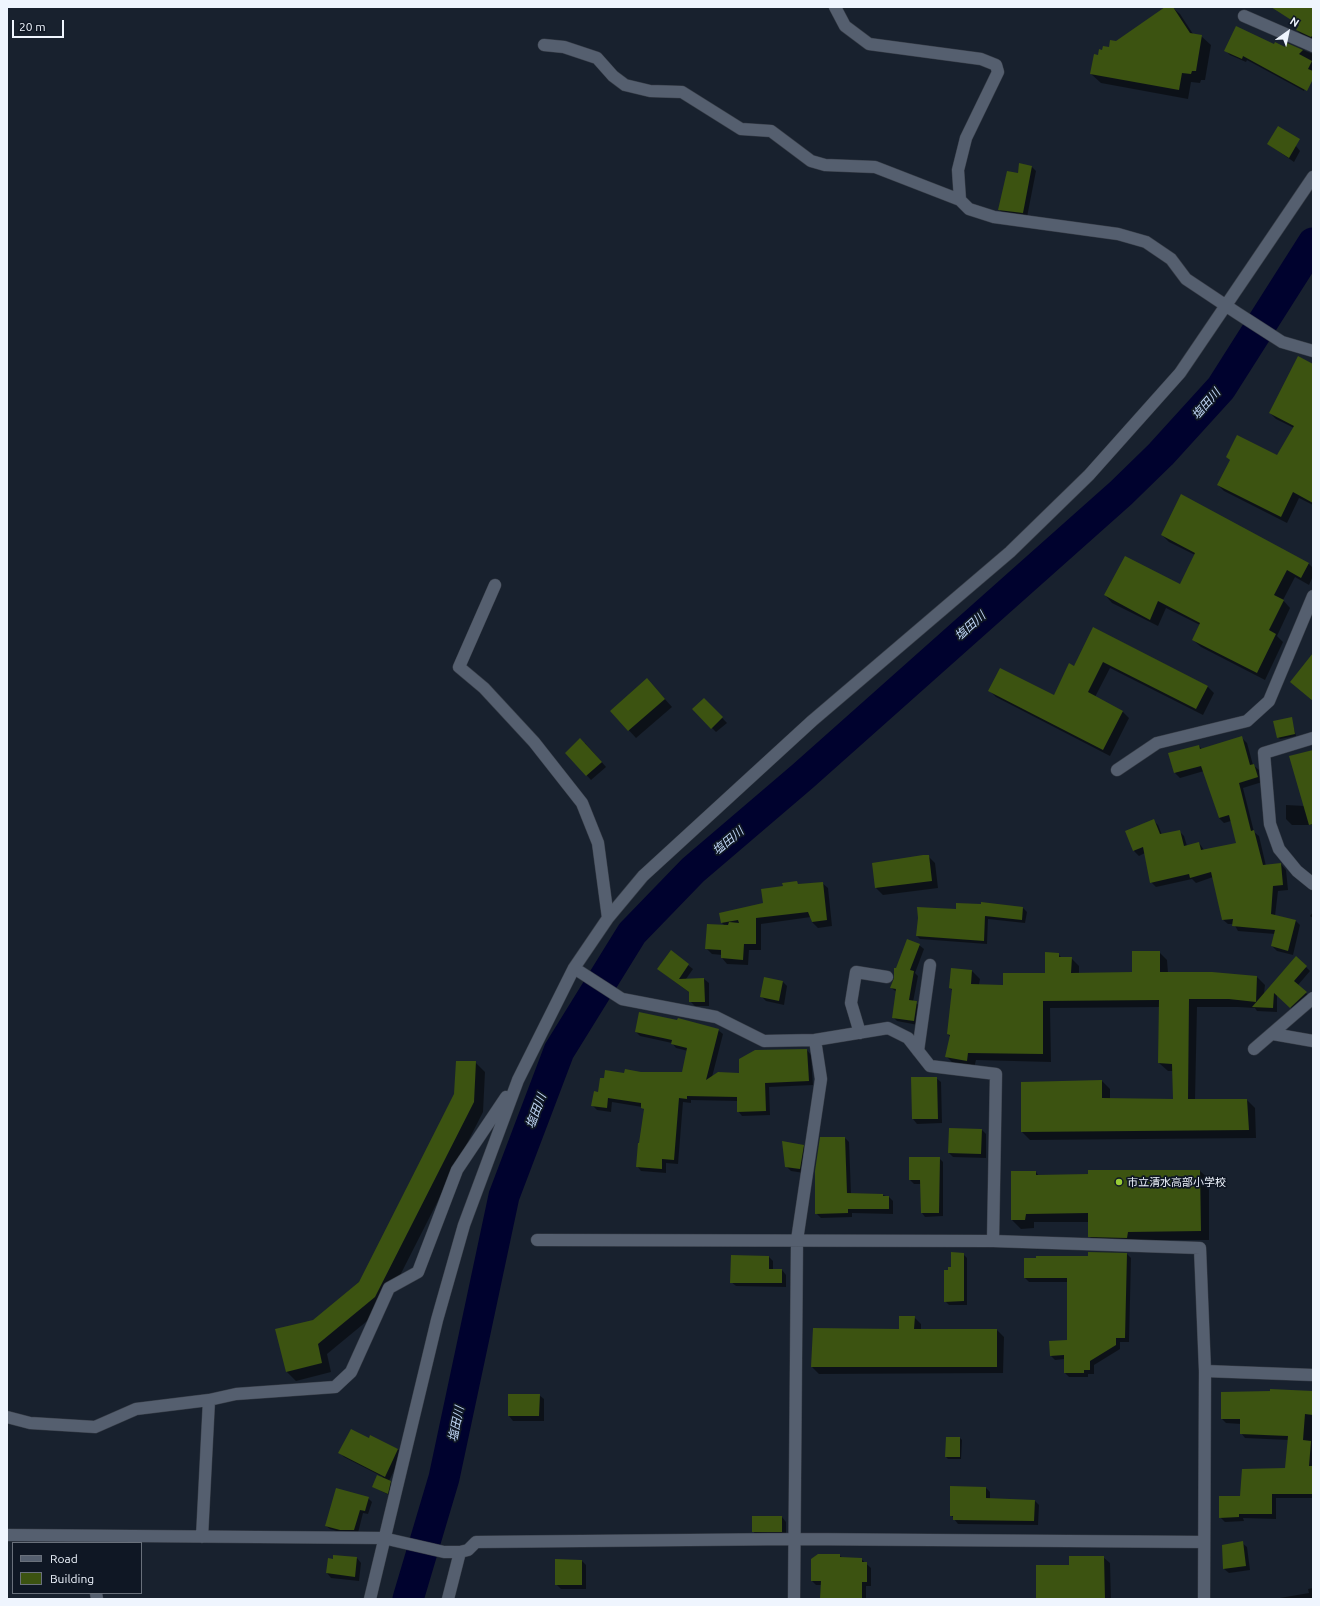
<!DOCTYPE html>
<meta charset="utf-8">
<style>
body{margin:0}
#map{position:relative;width:1320px;height:1606px;overflow:hidden;background:#18212e;font-family:Ubuntu,sans-serif}
canvas{display:block}
.frame{position:absolute;inset:0;border:8px solid #eff5fe;pointer-events:none}
.legend{position:absolute;left:12px;top:1542px;width:130px;height:52px;box-sizing:border-box;background:#0f1724;border:1px solid #69707b;margin:0;padding:5px 7px;list-style:none;font-size:12px;color:#eff5fe}
.legend li{display:flex;align-items:center;gap:8px;height:20px}
.legend b{width:20px;border:1px solid #69707b}
.north{position:absolute;left:1268px;top:12px;width:40px;height:40px;-webkit-text-stroke:3px #0f1724;paint-order:stroke;rotate:33deg;font-size:11px;font-weight:700;line-height:16px;text-align:center;color:#eff5fe}
.north::after{content:'';display:block;margin:auto;width:14px;height:18px;background:#eff5fe;clip-path:polygon(50% 0,100% 100%,50% 72%,0 100%)}
.scale{position:absolute;left:12px;top:20px;width:52px;height:18px;box-sizing:border-box;border:2px solid #eff5fe;border-top:0;padding-left:5px;font-size:12px;line-height:14px;white-space:nowrap;color:#eff5fe;-webkit-text-stroke:3px #0f1724;paint-order:stroke}
</style>
<div id="map">
<canvas width="1320" height="1606"></canvas>
<div class="frame"></div>
<ul class="legend">
<li><b style="height:5px;background:#555f6f"></b>Road</li>
<li><b style="height:11px;background:#3c5311"></b>Building</li>
</ul>
<div class="north">N</div>
<div class="scale">20 m</div>
</div>
<script>
const ctx = document.querySelector('canvas').getContext('2d');
ctx.lineJoin = 'round';
function paint(path, color) { ctx.fillStyle = color; ctx.fill(path, 'evenodd'); }
const poly = rows => new Path2D(rows.map(r => 'M' + r).join(''));
function trace(path, color, width, dash) { ctx.strokeStyle = color; ctx.lineWidth = width; ctx.lineCap = dash ? 'butt' : 'round'; ctx.setLineDash(dash || []); ctx.stroke(path); }
function label(font, color, halo, rows, align = 'center') {
  ctx.font = font + ' Ubuntu,"Noto Sans JP",sans-serif'; ctx.lineWidth = 3.5; ctx.setLineDash([]); ctx.textBaseline = 'middle'; ctx.strokeStyle = halo; ctx.fillStyle = color; for (const [text, x, y, turn = 0] of rows) {
    ctx.save(); ctx.translate(x, y); ctx.rotate((+turn || 0) * Math.PI / 180); ctx.textAlign = isNaN(turn) ? turn : align; if (halo) ctx.strokeText(text, 0, 0); ctx.fillText(text, 0, 0); ctx.restore();
  }
}
const shadow = poly([
 [1167,7,1172,7,1180,14,1193,34,1201,36,1211,45,1205,80,1201,80,1200,83,1191,82,1188,99,1101,83,1091,74,1099,56,1116,42],
 [1275,7,1313,7,1313,40,1302,35,1297,30,1300,26],
 [1288,44,1313,54,1313,72,1304,91,1247,60,1246,62,1230,55,1225,50,1274,45,1285,48],
 [1274,134,1296,146,1300,151,1294,162,1268,144],
 [1020,164,1032,167,1036,171,1027,217,1003,214,999,209,1018,174],
 [1313,365,1313,505,1299,498,1287,523,1224,491,1218,485,1231,461,1227,457,1278,456,1294,428,1276,419,1270,413],
 [1162,535,1309,564,1313,568,1313,576,1309,585,1295,577,1283,600,1290,608,1277,636,1283,642,1265,680,1201,647,1193,640,1200,625,1166,608,1158,626,1112,603,1105,595,1180,586,1195,555,1169,542],
 [1094,628,1207,686,1214,693,1203,715,1110,668,1095,697,1123,712,1129,718,1110,756,996,697,990,691,1054,697,1075,667],
 [654,687,672,707,636,738,611,711],
 [704,699,727,723,716,732,693,709],
 [1291,718,1296,736,1280,739,1278,737],
 [1241,737,1247,743,1253,765,1259,770,1262,782,1243,788,1254,832,1259,836,1266,866,1281,864,1286,870,1288,890,1278,891,1275,916,1295,920,1300,925,1293,955,1277,951,1272,946,1275,934,1238,931,1234,924,1228,924,1222,919,1213,877,1196,883,1192,879,1156,887,1151,882,1145,853,1139,856,1134,851,1127,831,1153,820,1158,825,1162,835,1179,831,1184,836,1187,846,1199,843,1204,850,1237,844,1231,821,1224,823,1219,818,1204,771,1180,778,1175,773,1199,746,1202,749],
 [585,743,606,767,591,780,566,753],
 [1313,751,1313,825,1292,825,1286,819,1286,805,1305,806],
 [928,856,935,863,938,888,883,895,876,888],
 [797,883,799,885,822,883,828,888,832,926,818,928,812,922,811,917,761,924,761,950,749,950,748,965,727,964,722,958,722,955,712,954,706,948,725,926,721,922,764,904,784,887],
 [1023,908,1027,912,1025,923,988,919,987,944,920,939,917,936,957,910],
 [1313,912,1313,918,1310,916],
 [919,945,924,949,915,973,918,976,913,1002,921,1006,918,1025,897,1021,893,1017,897,992,891,988,897,969],
 [671,952,693,969,686,979,704,979,709,983,709,1006,695,1006,690,1001,690,993,663,973],
 [1159,952,1167,960,1168,973,1257,977,1265,985,1264,994,1306,967,1310,971,1298,985,1310,997,1295,1011,1277,995,1277,1012,1257,1011,1255,1008,1238,1007,1197,1007,1195,1100,1247,1100,1255,1108,1256,1138,1030,1140,1022,1132,1102,1081,1110,1089,1110,1099,1174,1100,1173,1071,1168,1071,1159,1063,1160,1007,1050,1008,1051,1062,976,1060,974,1068,955,1065,946,1056,950,1037,948,1034,953,991,950,988,972,971,980,979,979,985,1004,986,1046,974,1058,954,1062,958,1071,958,1079,966,1079,974,1133,973],
 [765,978,783,982,787,986,784,1005,766,1001,761,996],
 [718,1030,723,1034,712,1077,740,1074,807,1050,811,1055,813,1085,769,1087,770,1115,742,1116,738,1111,738,1101,691,1100,691,1103,683,1102,678,1164,666,1163,666,1173,641,1171,637,1166,645,1111,642,1107,612,1102,611,1112,597,1110,593,1106,599,1093,625,1074,683,1073,688,1051,676,1048,672,1043,640,1036,636,1032],
 [475,1062,485,1072,483,1112,384,1307,327,1354,331,1372,296,1381,286,1371,313,1321,360,1283],
 [936,1078,941,1082,942,1123,917,1124,913,1119],
 [982,1130,986,1134,986,1158,953,1157,949,1153],
 [845,1138,849,1142,851,1194,883,1195,889,1197,893,1201,893,1214,852,1213,852,1217,821,1218,816,1213],
 [803,1146,808,1150,804,1173,791,1171,786,1166],
 [939,1158,943,1162,943,1216,925,1217,922,1213,921,1184,914,1184,910,1180],
 [1200,1171,1209,1179,1209,1240,1136,1240,1098,1245,1089,1236,1089,1222,1034,1222,1034,1228,1021,1229,1012,1220,1036,1172,1039,1176],
 [963,1254,967,1258,967,1305,949,1305,945,1301,952,1268],
 [1127,1254,1131,1258,1129,1342,1120,1342,1120,1349,1094,1365,1094,1374,1088,1374,1088,1377,1069,1377,1065,1373,1065,1359,1055,1360,1051,1356,1068,1341,1068,1282,1029,1282,1025,1278,1089,1257],
 [769,1257,773,1261,773,1270,782,1270,786,1275,786,1287,736,1286,731,1282],
 [914,1317,921,1324,921,1330,997,1330,1004,1337,1003,1373,819,1374,812,1367,900,1330],
 [1313,1392,1313,1498,1276,1498,1276,1519,1243,1518,1244,1521,1225,1522,1220,1517,1241,1497,1286,1469,1288,1440,1245,1438,1241,1433,1241,1424,1226,1423,1222,1419],
 [509,1395,539,1395,544,1399,544,1421,513,1421,509,1416],
 [960,1438,962,1440,961,1459,948,1459,946,1457],
 [369,1439,398,1449,402,1454,389,1481,392,1484,389,1495,373,1487,383,1477,344,1457,340,1453],
 [986,1488,990,1492,990,1499,1035,1501,1039,1505,1038,1525,958,1524,951,1515],
 [368,1498,372,1502,368,1514,363,1513,358,1533,344,1533,330,1529,326,1526],
 [782,1517,786,1522,786,1536,757,1536,753,1531],
 [1242,1543,1247,1547,1250,1570,1229,1573,1224,1569],
 [839,1555,843,1558,861,1559,871,1568,871,1586,866,1586,866,1599,821,1599,822,1585,816,1585,812,1581],
 [1103,1557,1110,1563,1111,1599,1038,1599,1070,1566],
 [357,1558,361,1563,359,1581,331,1578,327,1573],
 [582,1561,586,1565,586,1589,561,1589,556,1584],
 [1313,1588,1313,1599,1274,1599,1309,1593,1308,1589]
]);
const river = poly([
 [408,1599,444,1478,504,1196,559,1051,632,933,693,870,803,776,1121,493,1161,454,1221,388,1313,243]
]);
const building = poly([
 [1165,7,1173,7,1190,33,1202,35,1196,71,1192,71,1191,74,1182,73,1179,90,1090,74,1094,54,1098,55,1099,49,1102,50,1103,46,1109,47,1110,40,1116,41],
 [1271,7,1313,7,1313,35,1311,37,1296,30,1299,25],
 [1236,26,1274,44,1275,42,1285,47,1287,43,1303,50,1299,54,1312,61,1308,69,1313,71,1313,79,1307,91,1243,56,1242,59,1224,51],
 [1278,126,1300,139,1289,158,1267,144],
 [1019,163,1032,166,1023,213,998,210,1007,171,1018,173],
 [1298,356,1313,364,1313,503,1293,492,1281,517,1217,485,1230,460,1226,457,1237,435,1277,455,1294,426,1269,413],
 [1181,494,1309,563,1301,578,1287,570,1274,595,1284,600,1269,630,1276,634,1257,673,1192,640,1200,623,1158,601,1150,620,1104,595,1125,556,1180,584,1195,553,1161,535],
 [1093,627,1208,686,1196,709,1103,662,1088,692,1123,711,1103,750,988,691,1000,668,1054,695,1069,663,1074,666],
 [1313,653,1313,701,1290,682],
 [647,678,665,699,628,731,610,711],
 [704,698,723,717,711,729,692,709],
 [1292,717,1295,734,1277,738,1273,721],
 [1242,736,1250,765,1254,764,1258,777,1239,783,1251,831,1254,830,1263,865,1281,863,1283,885,1273,886,1271,914,1296,920,1288,951,1271,946,1275,930,1232,926,1233,919,1222,920,1211,872,1190,878,1189,874,1150,883,1143,847,1133,851,1125,831,1154,819,1160,834,1180,830,1184,846,1199,842,1201,850,1236,843,1229,815,1219,818,1201,766,1174,773,1168,753,1199,745,1200,749],
 [580,738,602,762,586,776,565,753],
 [1313,750,1313,824,1309,825,1289,756],
 [923,855,929,855,932,881,875,888,872,863],
 [797,881,798,884,823,882,827,920,812,922,808,912,756,918,756,944,744,944,743,960,721,958,721,950,705,949,707,924,728,925,729,922,739,923,738,920,721,923,719,913,763,903,761,889,783,886,782,883],
 [981,902,1023,907,1022,920,985,916,984,941,916,936,918,918,917,907,956,909,956,903,981,904],
 [907,939,920,944,910,970,914,971,909,1000,917,1001,914,1021,892,1018,896,989,890,988,894,978,894,968,896,968],
 [671,950,689,964,679,979,704,978,705,1002,689,1002,689,992,657,969],
 [1132,951,1160,951,1160,972,1212,972,1257,976,1256,1002,1229,999,1189,999,1188,1099,1247,1099,1249,1130,1021,1132,1021,1082,1102,1080,1102,1098,1173,1099,1172,1064,1158,1063,1159,1000,1043,1001,1043,1054,968,1053,967,1061,945,1057,950,1035,947,1034,952,989,949,988,951,968,972,970,971,984,1003,985,1003,973,1045,973,1045,952,1059,953,1059,957,1072,957,1071,973,1132,972],
 [1296,956,1307,966,1294,981,1307,992,1290,1008,1274,993,1273,1008,1252,1007],
 [764,977,783,981,779,1001,760,997],
 [639,1012,677,1020,678,1018,719,1029,706,1080,718,1072,739,1073,739,1059,755,1050,807,1049,809,1081,765,1083,766,1111,737,1112,737,1097,687,1096,687,1099,679,1098,674,1160,662,1159,662,1169,636,1167,638,1143,639,1143,644,1109,641,1108,641,1103,608,1098,607,1108,591,1106,594,1091,598,1092,600,1078,604,1078,605,1070,624,1073,625,1069,641,1072,682,1072,687,1048,671,1044,672,1040,635,1032],
 [456,1061,476,1061,474,1102,375,1297,318,1344,322,1363,286,1372,275,1329,313,1320,359,1282,454,1094],
 [911,1077,937,1077,938,1119,912,1119],
 [949,1128,982,1129,981,1154,948,1153],
 [820,1137,845,1137,847,1193,883,1194,883,1196,889,1196,889,1209,848,1209,848,1213,815,1214,815,1171],
 [782,1141,804,1145,800,1169,785,1167],
 [909,1157,940,1157,939,1213,921,1213,920,1180,909,1180],
 [1088,1170,1200,1170,1201,1231,1128,1232,1127,1238,1088,1237,1088,1213,1026,1214,1025,1220,1011,1220,1011,1171,1036,1171,1036,1175,1088,1174],
 [951,1252,964,1253,964,1301,944,1302,944,1270,948,1270,948,1267,951,1267],
 [1088,1252,1127,1253,1125,1338,1116,1338,1116,1345,1090,1361,1090,1370,1084,1370,1084,1373,1064,1373,1064,1355,1050,1356,1049,1341,1067,1340,1067,1278,1024,1278,1024,1258,1036,1258,1036,1256,1088,1256],
 [731,1255,769,1256,769,1269,782,1269,782,1283,730,1283],
 [899,1316,915,1316,914,1329,997,1329,997,1367,811,1367,813,1328,899,1329],
 [1270,1389,1313,1391,1313,1415,1305,1414,1303,1440,1311,1441,1309,1466,1313,1466,1313,1494,1272,1494,1272,1514,1239,1514,1239,1517,1219,1518,1219,1496,1240,1496,1242,1469,1285,1468,1288,1436,1240,1434,1240,1419,1221,1419,1221,1392,1270,1391],
 [508,1394,540,1394,539,1416,508,1416],
 [351,1429,369,1438,370,1435,398,1449,385,1477,338,1453],
 [946,1437,960,1437,960,1457,945,1457],
 [377,1475,391,1481,388,1494,372,1487],
 [950,1486,986,1487,986,1498,1035,1500,1034,1521,953,1520,953,1516,950,1516],
 [336,1488,369,1497,365,1511,360,1510,354,1530,340,1530,325,1526],
 [752,1516,782,1516,782,1532,752,1532],
 [1243,1541,1246,1566,1223,1569,1222,1545],
 [818,1554,840,1554,840,1557,862,1558,862,1562,867,1562,867,1582,862,1582,862,1599,820,1599,821,1581,811,1581,811,1559],
 [333,1555,357,1557,355,1577,326,1573,328,1558,333,1559],
 [1069,1556,1104,1556,1105,1599,1036,1599,1036,1565,1069,1565],
 [555,1559,582,1560,582,1585,555,1585]
]);
const minor = poly([
 [835,7,845,26,869,44,981,59,996,65,998,72,966,138,958,170,960,200,969,209,994,217,1118,234,1146,242,1171,259,1186,279,1237,313,1282,342,1313,351],
 [1244,16,1313,46],
 [544,45,564,47,597,58,613,76,625,85,650,91,682,92,741,129,771,131,811,161,825,165,875,167,960,200],
 [495,585,459,667,484,688,534,742,582,803,598,843,608,918],
 [1313,738,1264,753,1270,824,1279,849,1297,871,1313,884],
 [1117,770,1157,743,1247,721,1269,701,1313,596],
 [574,968,622,999,716,1017,764,1041,815,1040,821,1079,797,1240,794,1599],
 [860,1033,851,1003,856,972,887,977],
 [1273,1034,1313,1041],
 [815,1040,888,1028,908,1038,930,1066,996,1074,993,1241],
 [1254,1049,1313,998],
 [918,1051,930,965],
 [537,1240,993,1241,1200,1248,1205,1371,1204,1599],
 [1205,1371,1313,1375],
 [7,1417,30,1423,95,1427,136,1409,209,1400],
 [7,1535,383,1538,444,1552,460,1552],
 [202,1537,209,1400,236,1394,335,1387,351,1372,389,1288,418,1272,457,1170,506,1097],
 [96,1593,97,1599],
 [370,1599,437,1320,464,1225,518,1080,574,968,608,918,643,876,812,721,1010,552,1089,475,1180,373,1313,177],
 [448,1599,460,1552,468,1550,476,1542,794,1539,1204,1542]
]);
const markers = [
 [1119,1182,4,"#98cb37"]
];
const poiNames = [
 ["市立清水高部小学校",1127,1182]
];
const waterNames = [
 ["塩田川",1206,404,-49],
 ["塩田川",970,626,-42],
 ["塩田川",728,841,-40],
 ["塩田川",536,1111,-69],
 ["塩田川",456,1424,-78]
];
paint(shadow, '#0007');
trace(river, '#00022e', 31);
paint(building, '#3c5311');
trace(minor, '#383e48', 13);
trace(minor, '#555f6f', 12);
for (const [x, y, r, color] of markers) { const dot = new Path2D(); dot.arc(x, y, r, 0, 2 * Math.PI); ctx.fillStyle = color; ctx.fill(dot); trace(dot, '#0f1724', 1.5); }
label('11px', '#eff5fe', '#0f1724', poiNames, 'left');
label('italic 12px', '#c0d6f5', '#0f1724', waterNames);
</script>
